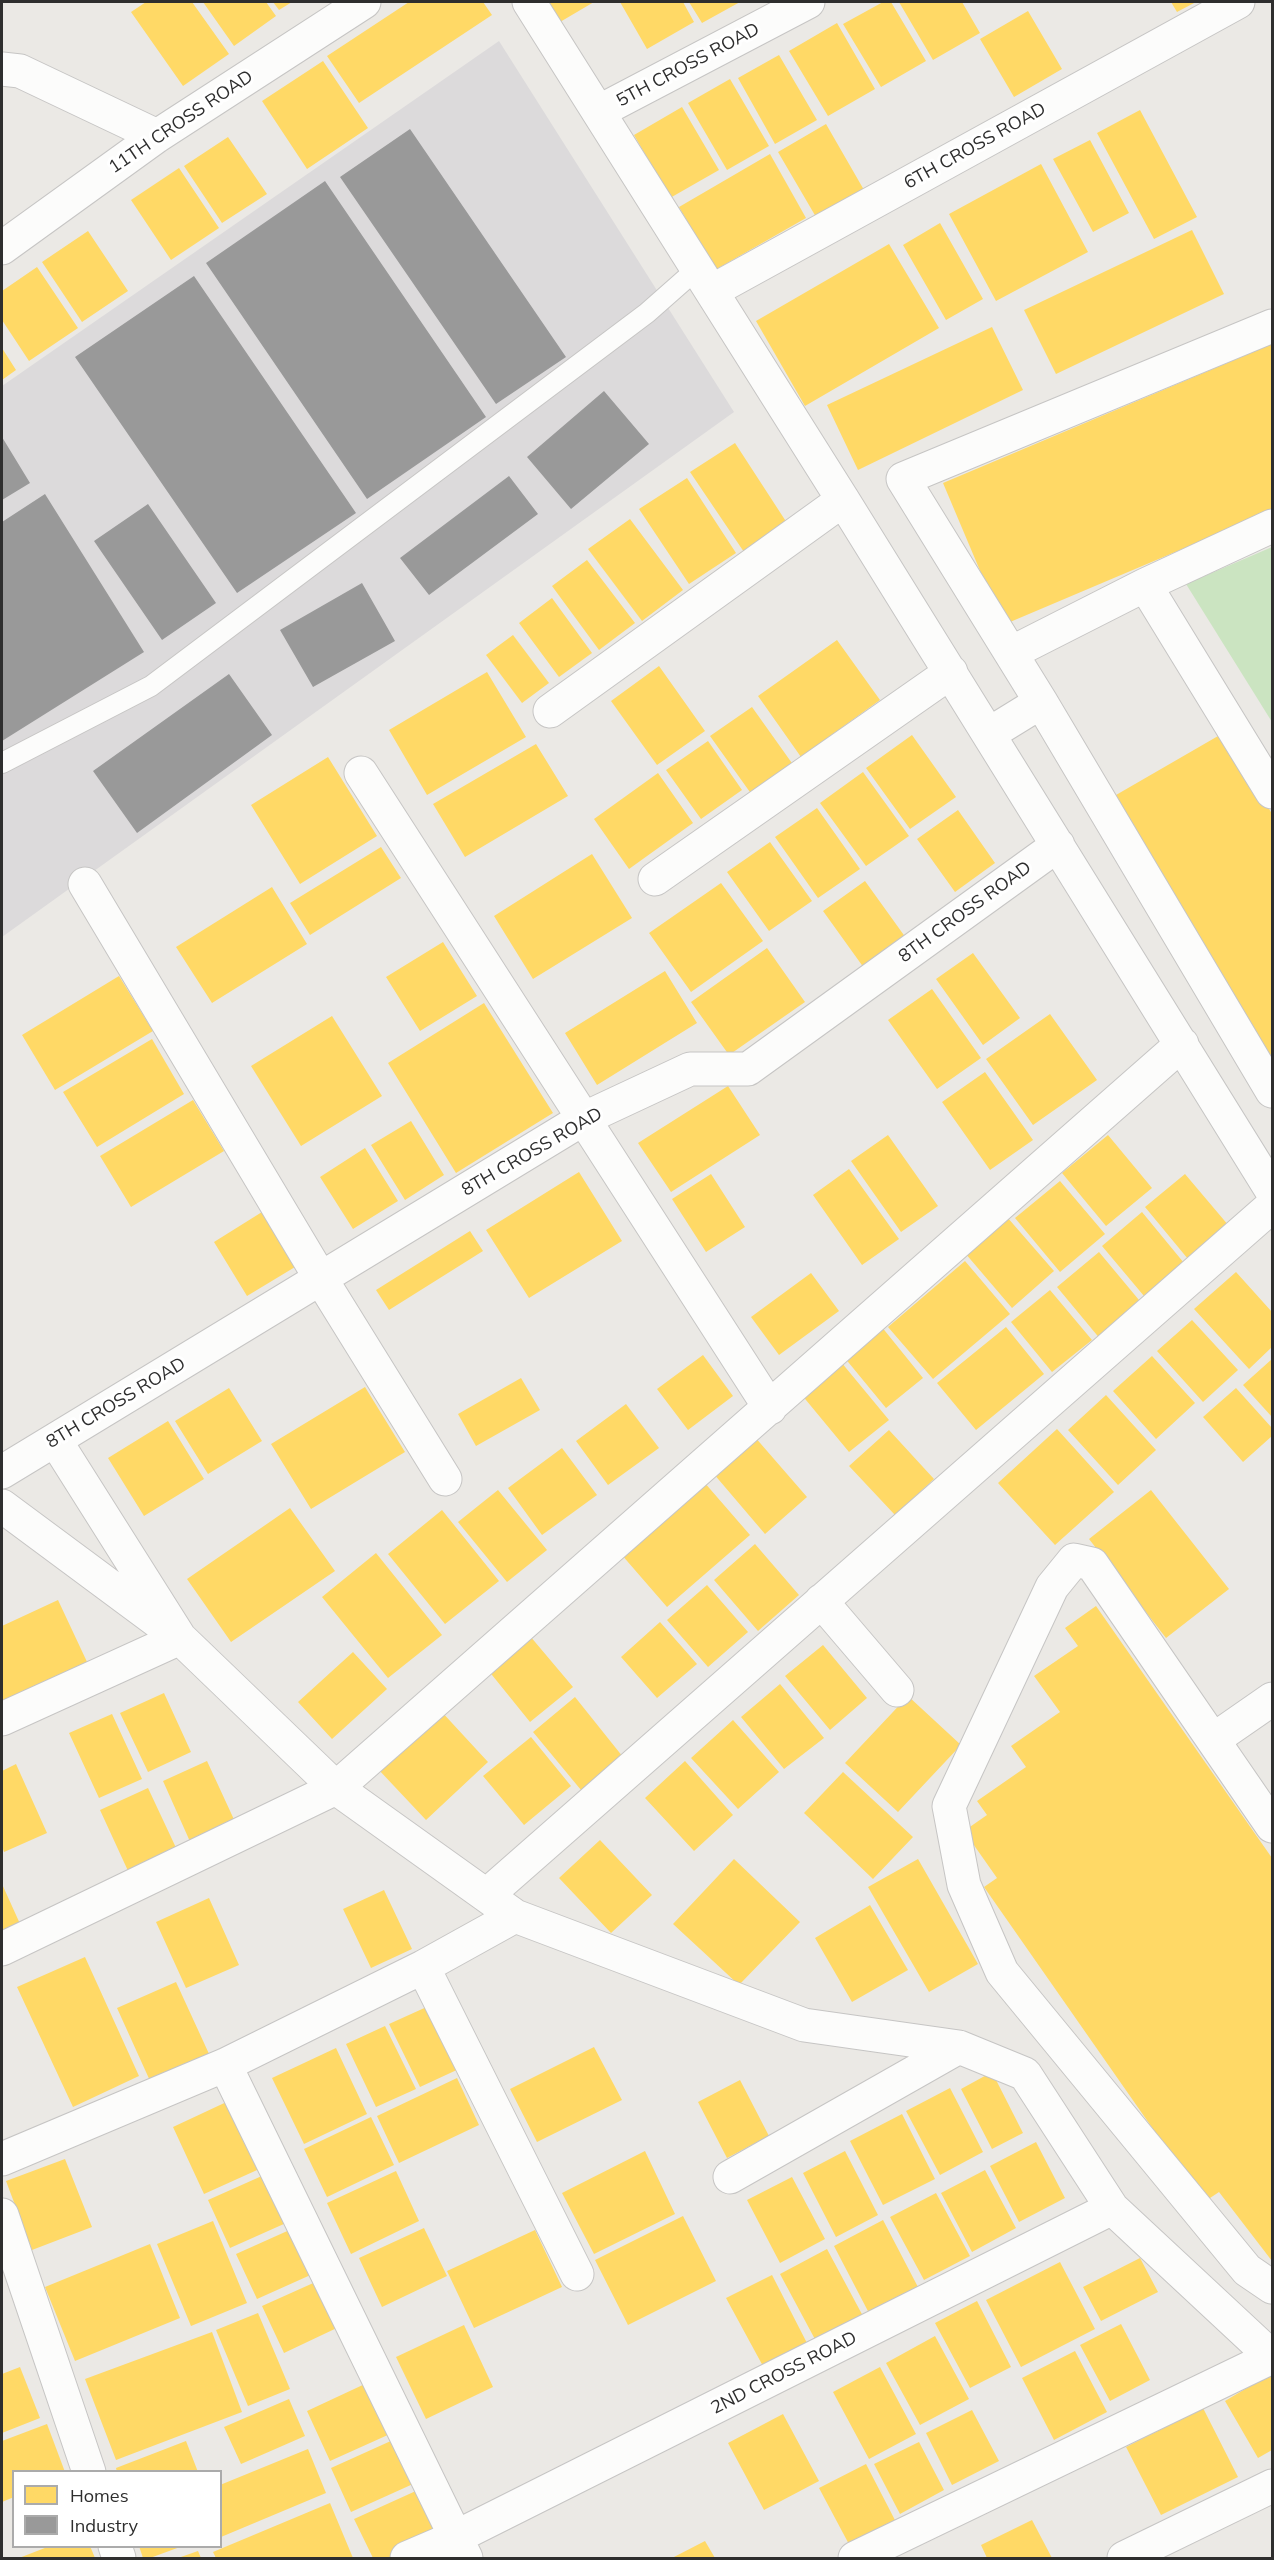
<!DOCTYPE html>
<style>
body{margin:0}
#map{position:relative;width:1274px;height:2560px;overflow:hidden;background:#ebe9e5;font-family:Mulish,sans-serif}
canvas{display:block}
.frame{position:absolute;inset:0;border:3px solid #2e2e2e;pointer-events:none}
.legend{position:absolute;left:12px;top:2470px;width:210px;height:78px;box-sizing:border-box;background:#fff;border:2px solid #ababab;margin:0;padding:8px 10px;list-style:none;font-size:18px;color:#2e2e2e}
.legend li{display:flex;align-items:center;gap:12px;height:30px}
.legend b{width:30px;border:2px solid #ababab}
</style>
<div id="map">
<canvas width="1274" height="2560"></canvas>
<div class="frame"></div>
<ul class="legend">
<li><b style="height:16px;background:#ffd966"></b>Homes</li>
<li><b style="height:16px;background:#999"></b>Industry</li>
</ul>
</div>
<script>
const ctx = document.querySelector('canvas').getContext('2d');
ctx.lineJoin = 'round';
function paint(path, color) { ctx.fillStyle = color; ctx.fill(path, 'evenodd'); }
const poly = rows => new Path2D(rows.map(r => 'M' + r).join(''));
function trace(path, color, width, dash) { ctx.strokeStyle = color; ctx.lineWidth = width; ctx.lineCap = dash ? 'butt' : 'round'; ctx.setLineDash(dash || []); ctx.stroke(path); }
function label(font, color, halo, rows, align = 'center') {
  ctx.font = font + ' Mulish,sans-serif'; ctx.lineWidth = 6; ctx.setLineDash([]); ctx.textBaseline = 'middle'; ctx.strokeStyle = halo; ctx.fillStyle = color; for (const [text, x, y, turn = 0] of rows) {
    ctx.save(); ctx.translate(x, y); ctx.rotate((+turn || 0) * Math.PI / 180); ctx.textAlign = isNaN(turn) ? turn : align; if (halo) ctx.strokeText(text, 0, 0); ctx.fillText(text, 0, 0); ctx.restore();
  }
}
const industrial = poly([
 [499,41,734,412,2,937,2,386]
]);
const green = poly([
 [1272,547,1272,722,1186,584]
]);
const homes = poly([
 [146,2,192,2,229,54,183,86,131,12],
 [203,2,266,2,276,16,234,46],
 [273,2,292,2,279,10],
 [409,2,483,2,492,15,359,103,327,56],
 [547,2,594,2,560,22],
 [620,2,683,2,694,22,647,49],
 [689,2,740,2,702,23],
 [883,2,891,2,926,61,881,87,843,24],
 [899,2,962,2,980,33,933,60],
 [1171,2,1196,2,1177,12],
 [1028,11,1062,69,1014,97,980,39],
 [837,23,875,89,828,116,789,51],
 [779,55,817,120,775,144,738,78],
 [323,61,368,128,307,169,262,101],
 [730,79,769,146,727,170,688,103],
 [682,107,719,170,670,198,634,135],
 [1140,110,1197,217,1154,239,1097,133],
 [826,124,864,190,816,217,778,152],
 [228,137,267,194,222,223,184,166],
 [1090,140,1129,213,1093,232,1053,159],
 [770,154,806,218,715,270,679,207],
 [1041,164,1088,252,996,301,949,214],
 [179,168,219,228,171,260,131,200],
 [940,223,983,299,946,320,903,245],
 [1192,230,1224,294,1056,374,1024,310],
 [88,231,128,291,82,322,42,262],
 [889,244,939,328,805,406,756,321],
 [37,267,78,328,29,361,2,320,2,291],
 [992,327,1023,390,858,470,827,405],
 [1272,344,1272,511,1003,625,943,483],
 [2,348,16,370,2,380],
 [735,443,787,523,744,552,690,472],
 [687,478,736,553,689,584,639,509],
 [630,519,683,590,642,621,588,549],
 [587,560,635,623,599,650,552,586],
 [552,598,592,653,559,677,519,623],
 [513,635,549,683,522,703,486,655],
 [837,640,880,700,801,757,758,696],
 [659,666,705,731,657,765,611,701],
 [487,672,526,737,427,795,389,730],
 [752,707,794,766,752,795,710,736],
 [1225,732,1272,814,1272,1063,1116,795],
 [912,735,956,797,910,829,866,768],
 [708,741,742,790,701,819,666,770],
 [536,744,568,796,465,857,433,804],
 [328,757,377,836,300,884,251,805],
 [863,772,909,836,866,866,820,803],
 [658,773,693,823,629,869,594,819],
 [817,808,860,869,818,898,775,837],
 [958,810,995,863,955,892,917,839],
 [770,842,812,901,769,931,727,872],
 [381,847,401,878,310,935,290,903],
 [592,854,632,918,533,979,494,916],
 [865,881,906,938,864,968,823,911],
 [721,883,763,941,691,992,649,933],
 [272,887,307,944,212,1003,176,947],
 [443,942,477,996,420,1031,386,977],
 [767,948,805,1002,729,1055,691,1002],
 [973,953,1020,1018,983,1045,936,979],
 [665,971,697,1023,597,1085,565,1033],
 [119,976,153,1031,55,1090,22,1035],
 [932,989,981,1058,937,1089,888,1020],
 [484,1003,553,1113,456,1173,388,1063],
 [1050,1014,1097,1080,1033,1125,986,1059],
 [332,1016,382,1096,301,1146,251,1066],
 [152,1039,184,1094,97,1147,63,1092],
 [985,1072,1033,1140,990,1170,942,1102],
 [728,1086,760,1135,671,1192,638,1143],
 [193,1100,224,1151,131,1207,100,1156],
 [411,1121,444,1175,405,1200,371,1145],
 [888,1135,938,1206,901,1232,851,1161],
 [1108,1135,1152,1188,1106,1226,1062,1173],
 [365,1148,398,1201,353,1229,320,1177],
 [849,1169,899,1239,862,1265,813,1195],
 [579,1172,622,1241,529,1298,486,1230],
 [711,1174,745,1227,706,1252,672,1199],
 [1185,1174,1229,1226,1188,1259,1145,1207],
 [1060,1181,1105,1234,1060,1272,1015,1218],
 [262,1212,295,1267,247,1296,214,1242],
 [1142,1212,1184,1263,1144,1296,1102,1246],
 [1007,1217,1054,1271,1012,1308,965,1253],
 [470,1231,483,1251,389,1310,376,1290],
 [1099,1252,1144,1306,1101,1340,1057,1287],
 [965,1261,1010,1314,933,1379,888,1327],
 [1236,1272,1272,1312,1272,1347,1249,1369,1194,1309],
 [811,1273,839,1311,779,1355,751,1317],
 [1050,1290,1092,1340,1052,1372,1011,1322],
 [1192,1320,1238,1370,1203,1402,1157,1351],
 [881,1326,923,1378,886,1408,844,1357],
 [1006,1327,1044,1374,976,1430,937,1383],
 [703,1355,733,1396,688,1430,657,1389],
 [1152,1356,1195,1403,1156,1439,1113,1391],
 [1272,1359,1272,1417,1243,1385],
 [841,1362,889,1420,849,1452,801,1394],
 [521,1378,540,1410,476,1446,458,1414],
 [365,1387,405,1452,311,1509,271,1444],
 [229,1388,262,1441,208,1474,175,1421],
 [1236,1388,1272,1428,1272,1436,1243,1462,1203,1417],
 [1106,1395,1156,1450,1118,1485,1068,1430],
 [626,1404,659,1448,608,1485,576,1441],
 [168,1421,204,1479,144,1516,108,1458],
 [1057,1429,1114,1492,1055,1545,998,1483],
 [889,1430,934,1479,895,1515,849,1466],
 [754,1436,807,1497,765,1534,713,1473],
 [562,1448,597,1495,542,1535,508,1488],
 [704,1482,750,1535,667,1607,621,1554],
 [498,1490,547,1550,507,1582,458,1522],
 [1151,1490,1229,1589,1166,1638,1089,1539],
 [290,1508,335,1571,231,1642,187,1579],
 [442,1510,499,1581,445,1624,388,1554],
 [755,1544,799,1595,758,1631,714,1580],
 [376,1553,442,1635,388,1678,322,1597],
 [707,1585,748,1632,708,1667,667,1620],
 [58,1600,88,1664,2,1703,2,1626],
 [1096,1606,1272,1858,1272,2261,1219,2192,1204,2202,984,1887,997,1878,964,1831,987,1815,977,1801,1026,1767,1011,1746,1060,1712,1034,1676,1078,1646,1065,1628],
 [660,1622,697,1664,657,1698,621,1657],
 [530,1636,573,1687,530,1722,488,1670],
 [823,1645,867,1698,830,1730,785,1676],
 [353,1652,387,1689,332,1739,298,1702],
 [780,1684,824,1738,784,1769,741,1717],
 [164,1693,191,1752,148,1772,120,1713],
 [908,1696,961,1745,898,1812,845,1763],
 [575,1697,623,1757,581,1790,533,1732],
 [440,1710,488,1762,426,1820,378,1769],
 [112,1714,142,1779,99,1798,69,1733],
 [733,1720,779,1772,738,1809,691,1758],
 [531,1737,571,1786,524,1825,483,1776],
 [207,1761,237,1826,192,1846,163,1781],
 [685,1761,733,1815,694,1851,645,1798],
 [16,1764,47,1833,4,1852,2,1846,2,1771],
 [843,1772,913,1837,873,1879,804,1813],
 [148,1788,178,1852,129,1873,100,1810],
 [600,1840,652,1895,611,1933,559,1878],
 [734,1859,800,1922,739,1985,673,1924],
 [918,1859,978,1964,929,1992,868,1887],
 [2,1884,21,1926,2,1935],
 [384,1890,412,1949,371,1968,343,1909],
 [209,1898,239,1965,186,1988,156,1922],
 [870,1905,908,1970,852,2002,815,1938],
 [85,1957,139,2076,73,2107,17,1987],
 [176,1982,210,2056,151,2083,117,2008],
 [431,2005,461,2068,420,2087,389,2024],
 [385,2026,416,2089,376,2107,346,2044],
 [594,2047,622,2100,537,2142,510,2089],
 [336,2048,367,2114,304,2144,272,2078],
 [992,2072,1023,2133,992,2149,961,2089],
 [457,2078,479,2125,399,2163,377,2116],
 [740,2080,769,2136,727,2158,698,2102],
 [950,2088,983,2152,940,2175,906,2111],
 [235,2098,266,2166,204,2194,173,2127],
 [902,2114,935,2179,883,2205,850,2141],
 [371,2117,394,2165,327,2197,304,2149],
 [1036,2142,1065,2198,1019,2222,990,2166],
 [645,2151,675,2214,594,2254,562,2193],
 [845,2151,878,2215,836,2237,803,2173],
 [65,2159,92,2227,32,2250,6,2181],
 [985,2170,1016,2228,972,2252,941,2193],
 [273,2171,295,2219,230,2248,208,2200],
 [396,2171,419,2221,351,2254,327,2203],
 [792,2177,825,2239,780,2263,747,2200],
 [936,2193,970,2256,924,2280,890,2217],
 [683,2216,716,2281,628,2325,595,2260],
 [883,2220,919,2289,870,2315,834,2246],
 [213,2221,247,2303,191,2326,157,2244],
 [294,2228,315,2273,257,2299,236,2254],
 [424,2228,447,2276,382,2307,359,2258],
 [535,2230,562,2287,474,2328,447,2271],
 [150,2244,180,2318,75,2361,45,2287],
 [827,2249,864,2318,817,2343,780,2274],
 [1140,2258,1158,2292,1101,2321,1083,2287],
 [1060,2262,1095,2329,1021,2367,986,2300],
 [772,2275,808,2345,764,2368,726,2298],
 [320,2280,341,2326,284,2353,262,2306],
 [977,2301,1011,2367,970,2388,935,2323],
 [258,2313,290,2389,248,2406,216,2330],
 [1121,2324,1150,2380,1110,2401,1080,2345],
 [464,2325,493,2387,426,2419,396,2357],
 [212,2332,242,2412,116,2460,85,2379],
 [935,2336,969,2399,920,2425,886,2363],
 [1075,2351,1107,2412,1054,2440,1022,2378],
 [20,2367,40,2418,2,2433,2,2374],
 [880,2367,916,2434,869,2459,833,2392],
 [1272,2373,1272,2450,1258,2458,1225,2401],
 [367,2383,390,2434,330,2461,307,2411],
 [289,2399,305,2436,241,2464,224,2427],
 [1203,2408,1238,2477,1161,2515,1126,2447],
 [972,2410,999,2461,952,2485,926,2433],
 [783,2414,819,2481,764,2510,728,2443],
 [47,2424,65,2472,14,2472,14,2497,2,2502,2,2441],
 [393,2440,413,2484,351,2512,331,2468],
 [186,2441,198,2472,117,2472,116,2468],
 [919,2442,944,2490,900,2514,874,2464],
 [308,2449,326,2493,221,2537,220,2485],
 [866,2464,897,2524,851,2548,819,2488],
 [418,2490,440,2536,390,2558,373,2558,354,2519],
 [330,2503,353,2558,216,2558,213,2552],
 [1032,2520,1052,2558,987,2558,981,2545],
 [705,2541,715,2558,672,2558],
 [50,2546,90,2546,95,2558,19,2558],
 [139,2546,180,2546,180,2547,150,2558,143,2558],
 [198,2551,201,2558,178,2558]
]);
const industry = poly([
 [410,129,566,357,496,404,340,177],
 [325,181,486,417,367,499,206,263],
 [194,276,356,513,237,593,75,357],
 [604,391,649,444,571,509,527,457],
 [2,437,30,483,2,500],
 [509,476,538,514,429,595,400,558],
 [45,494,144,652,2,741,2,522],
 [148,504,216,603,162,640,94,541],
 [362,583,395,641,313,687,280,630],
 [229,674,272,735,137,833,93,771]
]);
const lane = poly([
 [2,763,151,686,647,313,698,268]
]);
const street = poly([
 [529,2,843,500,1272,1191],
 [2,69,20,71,157,136],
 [600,111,808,2],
 [2,248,157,136,364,2],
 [712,291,1238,2],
 [1272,326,903,479,1041,702,1272,1091],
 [1145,585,1272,526],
 [1011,653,1145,585,1272,792],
 [550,711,843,500],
 [989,734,1041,702],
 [361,773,770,1408],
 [655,879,951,672],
 [85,884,321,1279,445,1479],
 [2,1472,583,1119,690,1069,748,1069,1058,845],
 [2,1506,180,1638,336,1788,515,1916,804,2025,959,2047,1025,2074,1112,2208,1272,2357],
 [821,1601,897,1690],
 [2,1719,180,1638,55,1440],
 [1213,1740,1272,1699],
 [1272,1826,1092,1564,1074,1560,1052,1587,949,1806,964,1885,1002,1972,1247,2270,1272,2287],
 [487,1895,1272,1206],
 [2,1949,336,1788,1182,1044],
 [423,1967,577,2274],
 [225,2065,466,2558],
 [2,2159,225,2065,423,1967,515,1916],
 [730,2177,959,2047],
 [2,2215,89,2472],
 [115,2546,119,2558],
 [407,2558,456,2537,1112,2208],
 [855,2558,1272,2357],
 [1124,2558,1272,2486]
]);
const streetNames = [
 ["5TH CROSS ROAD",688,65,-28],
 ["11TH CROSS ROAD",181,122,-34],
 ["6TH CROSS ROAD",975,146,-29],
 ["8TH CROSS ROAD",965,912,-36],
 ["8TH CROSS ROAD",532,1152,-30],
 ["8TH CROSS ROAD",116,1403,-31],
 ["2ND CROSS ROAD",784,2373,-27]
];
paint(industrial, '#dcdadb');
paint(green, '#cbe4c1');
paint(homes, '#ffd966');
paint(industry, '#999');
trace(lane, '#c6c5c4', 22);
trace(street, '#c6c5c4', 35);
trace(lane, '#fcfcfb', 20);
trace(street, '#fcfcfb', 33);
label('18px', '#2e2e2e', '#fff', streetNames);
</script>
